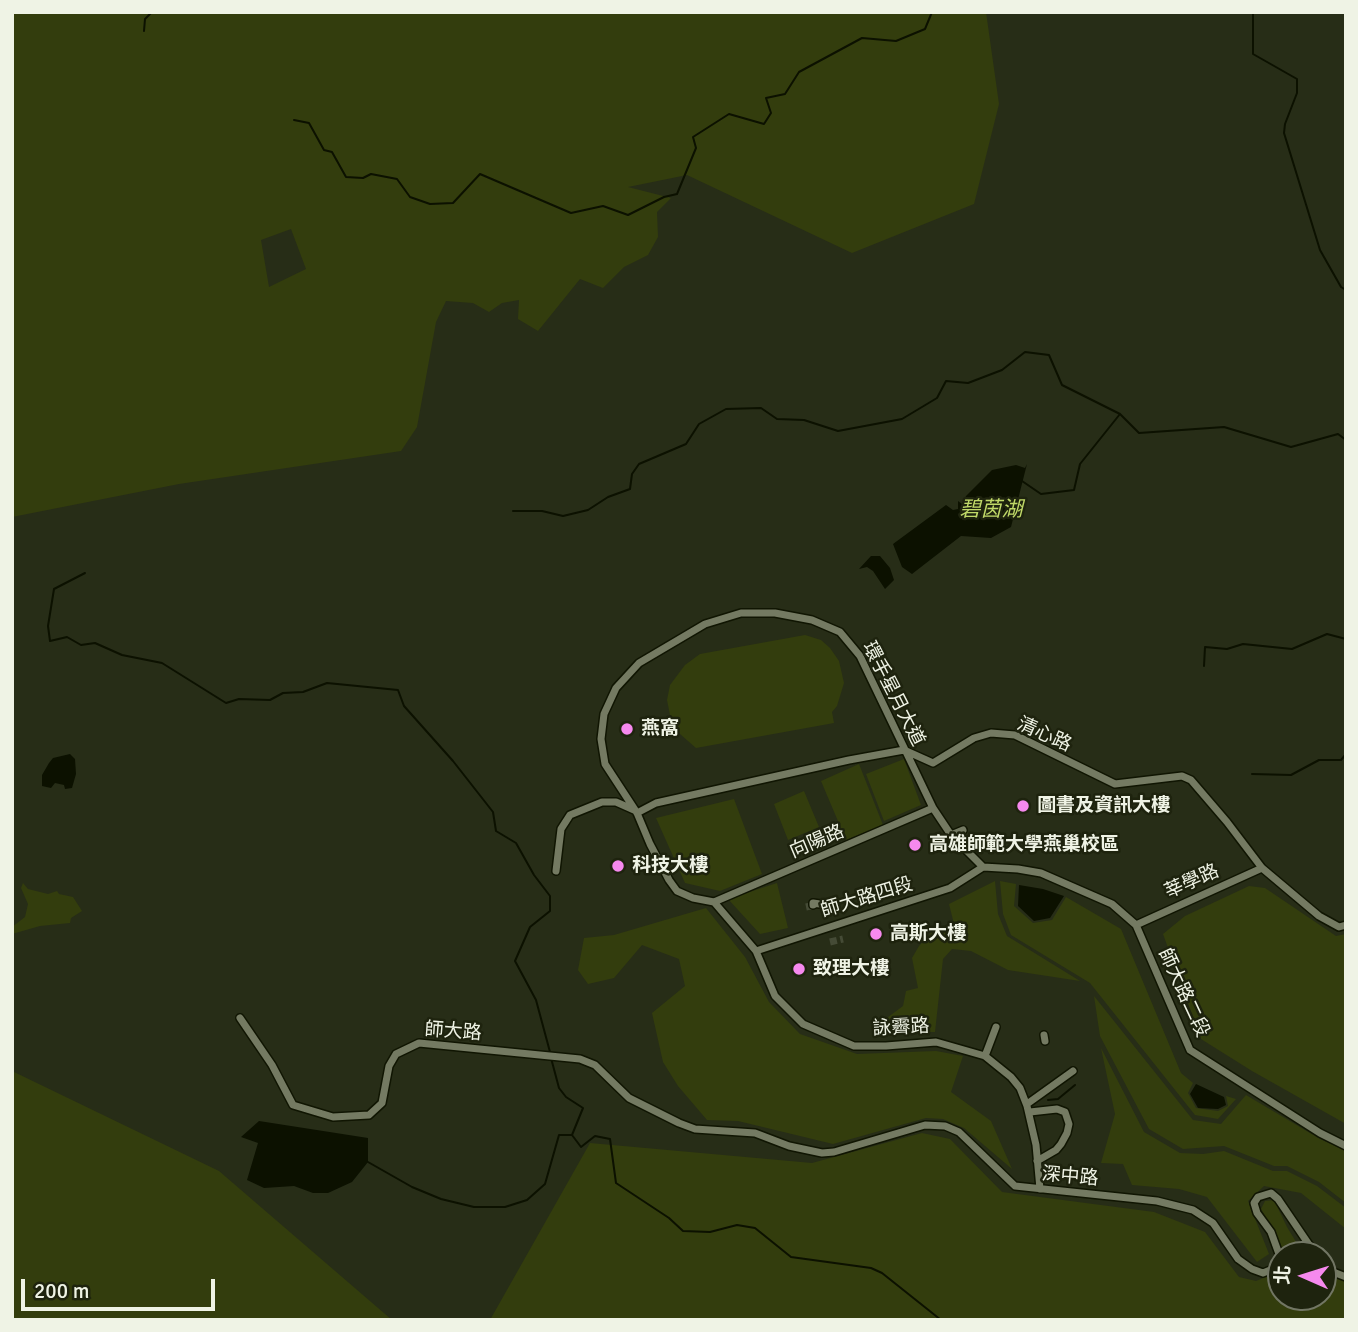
<!DOCTYPE html>
<meta charset="utf-8">
<style>
body{margin:0}
#map{position:relative;width:1358px;height:1332px;overflow:hidden;background:#272d17;font-family:Signika,"Noto Sans TC",sans-serif}
canvas{display:block}
.frame{position:absolute;inset:0;border:14px solid #eff3e5;pointer-events:none}
.north{position:absolute;left:1267px;top:1241px;width:70px;height:70px;box-sizing:border-box;background:#1e230e;border:2px solid #727664;border-radius:50%;rotate:273deg;font-size:19px;font-weight:700;line-height:28px;text-align:center;color:#eff3e5}
.north::after{content:'';display:block;margin:auto;width:24px;height:32px;background:#f689ee;clip-path:polygon(50% 0,100% 100%,50% 72%,0 100%)}
.scale{position:absolute;left:21px;top:1279px;width:194px;height:32px;box-sizing:border-box;border:4px solid #eff3e5;border-top:0;padding-left:9px;font-size:21px;line-height:24px;white-space:nowrap;color:#eff3e5;-webkit-text-stroke:5px #1e230e;paint-order:stroke}
</style>
<div id="map">
<canvas width="1358" height="1332"></canvas>
<div class="frame"></div>
<div class="north">北</div>
<div class="scale">200 m</div>
</div>
<script>
const ctx = document.querySelector('canvas').getContext('2d');
ctx.lineJoin = 'round';
function paint(path, color) { ctx.fillStyle = color; ctx.fill(path, 'evenodd'); }
const poly = rows => new Path2D(rows.map(r => 'M' + r).join(''));
function trace(path, color, width, dash) { ctx.strokeStyle = color; ctx.lineWidth = width; ctx.lineCap = dash ? 'butt' : 'round'; ctx.setLineDash(dash || []); ctx.stroke(path); }
function label(font, color, halo, rows, align = 'center') {
  ctx.font = font + ' Signika,"Noto Sans TC",sans-serif'; ctx.lineWidth = 5; ctx.setLineDash([]); ctx.textBaseline = 'middle'; ctx.strokeStyle = halo; ctx.fillStyle = color; for (const [text, x, y, turn = 0] of rows) {
    ctx.save(); ctx.translate(x, y); ctx.rotate((+turn || 0) * Math.PI / 180); ctx.textAlign = isNaN(turn) ? turn : align; if (halo) ctx.strokeText(text, 0, 0); ctx.fillText(text, 0, 0); ctx.restore();
  }
}
const green = poly([
 [12,12,986,12,999,104,974,204,852,253,687,175,628,187,671,198,657,212,658,237,648,255,624,267,603,288,580,279,538,331,518,319,519,300,502,303,489,312,473,303,446,301,436,322,417,427,401,451,179,484,12,517],
 [291,229,306,269,269,287,261,240],
 [805,635,821,640,830,648,839,661,844,683,837,706,832,712,834,723,696,748,680,734,671,720,667,700,670,685,685,665,700,654],
 [904,759,921,805,884,821,866,774],
 [859,764,883,825,846,840,821,781],
 [804,791,819,827,788,840,774,804],
 [734,799,762,874,720,891,685,883,656,818],
 [995,881,998,914,1007,936,1080,981,1008,970,971,951,952,949,943,959,935,1032,911,1032,877,1037,876,1026,903,1006,906,991,918,988,912,958,919,946,932,932,954,924,949,904],
 [1000,881,1016,884,1014,906,1033,923,1052,920,1066,897,1121,929,1181,1073,1193,1083,1188,1093,1196,1108,1218,1111,1228,1106,1226,1096,1236,1099,1218,1119,1195,1115,1090,983,1011,935,1003,914],
 [23,883,28,889,48,894,57,891,59,894,73,897,82,911,71,918,70,923,40,926,12,934,12,927,25,917,28,904,21,888],
 [777,883,788,928,760,934,728,899],
 [1249,886,1265,888,1336,936,1346,934,1346,1124,1252,1071,1201,1039,1163,934,1185,916],
 [706,908,745,957,769,1002,800,1034,857,1054,936,1051,963,1056,951,1092,991,1121,1012,1169,964,1128,943,1119,926,1118,833,1144,738,1121,707,1120,678,1086,663,1062,652,1013,685,986,679,959,642,945,614,978,588,984,578,970,584,938,614,935],
 [1094,996,1193,1120,1221,1124,1246,1095,1320,1139,1346,1151,1346,1203,1319,1182,1287,1166,1274,1166,1224,1146,1183,1149,1149,1129,1100,1036],
 [1101,1048,1144,1132,1180,1153,1203,1154,1224,1151,1273,1171,1287,1171,1317,1186,1346,1208,1346,1229,1301,1193,1264,1186,1248,1201,1269,1254,1257,1262,1207,1197,1179,1189,1132,1185,1123,1164,1101,1163,1115,1114],
 [12,1071,219,1171,392,1320,12,1320],
 [922,1133,950,1139,1002,1192,1154,1212,1205,1232,1239,1277,1256,1281,1281,1271,1281,1297,1323,1297,1323,1274,1346,1281,1346,1320,490,1320,590,1143,812,1163],
 [1274,1200,1287,1227,1304,1255,1282,1255,1276,1236,1261,1209,1265,1201]
]);
const water = poly([
 [1027,464,1011,527,991,538,961,536,912,574,902,567,893,544,946,505,953,510,958,509,958,501,962,504,966,496,992,470,1016,465,1025,468],
 [871,556,880,556,890,568,894,580,885,589,873,571,867,567,859,569],
 [70,754,75,759,76,774,72,788,65,789,64,785,55,783,51,788,42,786,42,775,49,763,53,758],
 [1019,885,1043,889,1064,896,1050,918,1034,921,1018,906],
 [1196,1084,1224,1097,1226,1105,1218,1109,1198,1108,1190,1094],
 [259,1121,368,1138,368,1162,352,1182,328,1193,313,1193,294,1186,264,1188,247,1180,258,1143,241,1137]
]);
const stream = poly([
 [1253,12,1253,54,1297,79,1297,93,1285,124,1284,133,1320,250,1341,287,1346,290],
 [144,31,145,19,152,12],
 [294,120,309,123,324,150,332,152,346,177,363,178,371,174,397,179,410,197,430,204,453,203,480,174,571,213,603,206,628,215,664,197,677,194,696,148,693,137,729,114,764,124,771,113,766,98,785,94,799,72,862,38,896,41,925,29,932,12],
 [1022,481,1041,494,1074,490,1080,464,1120,414,1139,433,1224,427,1291,447,1338,434,1346,440],
 [513,511,542,511,563,516,588,510,608,497,630,489,632,474,639,464,686,444,699,424,726,409,761,408,777,419,804,420,838,431,902,419,937,398,946,381,968,383,1002,370,1025,352,1049,355,1062,385,1120,414],
 [85,573,54,589,48,626,50,641,67,637,81,645,95,643,122,655,162,663,226,703,239,699,270,700,283,693,303,692,327,683,398,690,404,706,453,761,493,812,496,831,516,843,534,875,550,896,550,911,530,927,515,961,536,1000,550,1052],
 [1204,666,1205,647,1227,649,1243,644,1292,649,1327,634,1346,639],
 [1252,774,1291,775,1319,760,1341,760,1346,754],
 [551,1058,559,1088,566,1097,583,1108,572,1135,581,1147,595,1136,610,1139,616,1183,669,1218,683,1231,710,1232,737,1225,755,1228,791,1257,871,1268,882,1273,941,1320],
 [1048,1100,1058,1099,1075,1085],
 [368,1162,412,1187,441,1199,474,1207,505,1207,527,1200,545,1184,559,1135,572,1135]
]);
const minorTunnel = poly([
 [806,907,825,903],
 [830,942,843,939]
]);
const minor = poly([
 [637,813,656,803,849,760,904,750,933,763,974,738,991,733,1015,735,1115,784,1182,776,1191,780,1227,822,1262,868,1319,916,1339,927,1346,925],
 [951,835,963,830],
 [983,867,951,835,933,808,860,656,840,632,812,620,775,613,741,613,705,624,639,663,616,688,604,714,601,739,605,764,637,813,650,844,669,880,677,891,693,898,714,902,756,951,775,996,803,1024,854,1046,886,1046,936,1042,985,1056,1011,1077,1020,1088,1027,1106,1036,1145,1040,1189],
 [556,871,561,829,570,815,602,802,616,802,634,810],
 [714,902,933,808],
 [813,905,813,903,820,904],
 [1136,925,1262,868],
 [756,951,950,888,983,867,1018,869,1041,873,1112,904,1136,925,1190,1050,1320,1133,1346,1146],
 [240,1018,272,1065,293,1105,333,1117,369,1115,382,1103,389,1066,396,1054,419,1043,580,1059,595,1065,629,1098,679,1123,695,1129,755,1133,789,1146,822,1153,834,1152,925,1125,945,1126,959,1132,1015,1186,1157,1201,1193,1210,1213,1223,1238,1259,1252,1269,1263,1273,1275,1268,1279,1254,1271,1232,1257,1213,1254,1203,1258,1197,1271,1193,1278,1199,1316,1255],
 [1044,1035,1045,1041],
 [985,1056,996,1027],
 [1027,1104,1073,1071],
 [1030,1112,1057,1109,1065,1112,1069,1124,1067,1133,1061,1144,1056,1150,1037,1161],
 [1323,1264,1328,1270,1346,1277]
]);
const markers = [
 [627,729,7,"#f689ee"],
 [1023,806,7,"#f689ee"],
 [915,845,7,"#f689ee"],
 [618,866,7,"#f689ee"],
 [876,934,7,"#f689ee"],
 [799,969,7,"#f689ee"]
];
const streetNames = [
 ["環手星月大道",893,694,63],
 ["清心路",1044,735,24],
 ["向陽路",817,842,-23],
 ["莘學路",1192,882,-24],
 ["師大路四段",867,898,-17],
 ["師大路二段",1183,993,65],
 ["詠霽路",901,1028,-3],
 ["師大路",453,1032,4],
 ["深中路",1070,1177,5]
];
const poiNames = [
 ["燕窩",641,729],
 ["圖書及資訊大樓",1037,806],
 ["高雄師範大學燕巢校區",929,845],
 ["科技大樓",632,866],
 ["高斯大樓",890,934],
 ["致理大樓",813,969]
];
const waterNames = [
 ["碧茵湖",991,510]
];
paint(green, '#333d0d');
paint(water, '#0c1100');
trace(stream, '#0c1100', 2);
trace(minorTunnel, '#454b36', 7, [7, 3.5]);
trace(minor, '#101502', 10);
trace(minor, '#747a62', 7);
for (const [x, y, r, color] of markers) { const dot = new Path2D(); dot.arc(x, y, r, 0, 2 * Math.PI); ctx.fillStyle = color; ctx.fill(dot); trace(dot, '#1e230e', 2.5); }
label('19px', '#eff3e5', '#1e230e', streetNames);
label('bold 19px', '#eff3e5', '#1e230e', poiNames, 'left');
label('italic 21px', '#c0d968', '#1e230e', waterNames);
</script>
